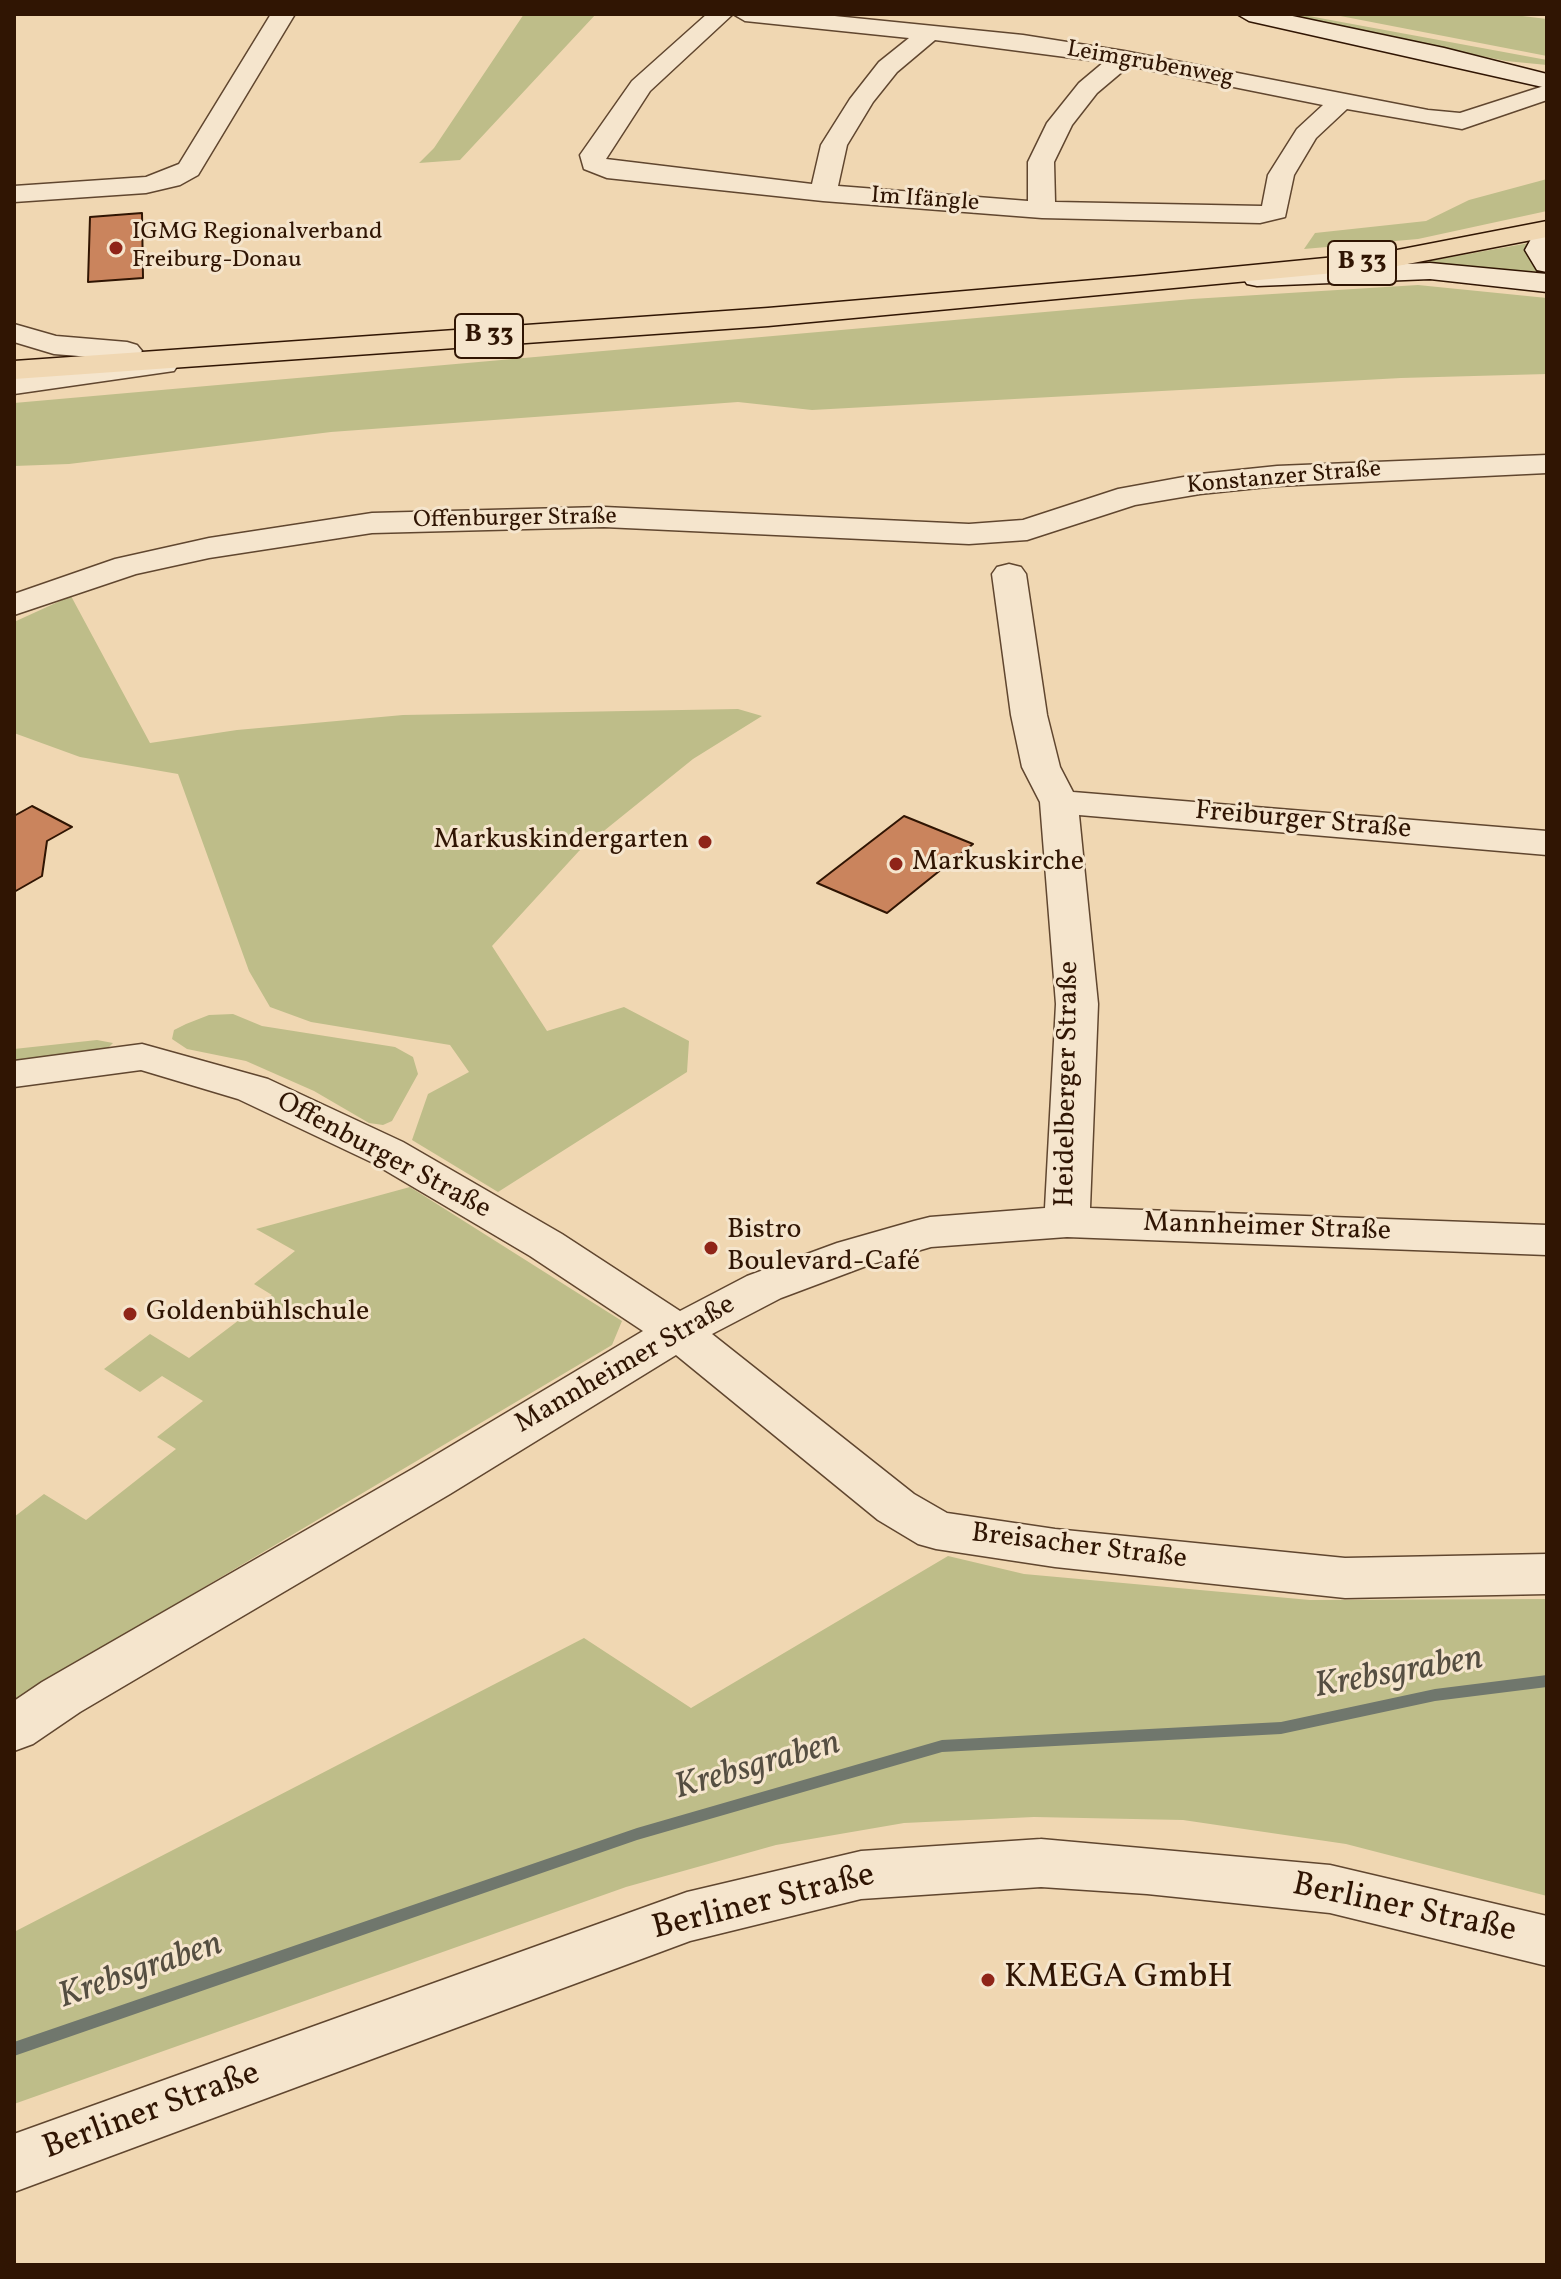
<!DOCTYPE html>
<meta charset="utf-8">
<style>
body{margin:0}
#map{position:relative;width:1561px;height:2279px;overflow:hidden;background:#f0d7b2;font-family:Vollkorn,serif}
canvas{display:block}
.frame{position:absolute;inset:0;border:16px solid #301503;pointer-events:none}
</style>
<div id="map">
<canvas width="1561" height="2279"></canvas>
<div class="frame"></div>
</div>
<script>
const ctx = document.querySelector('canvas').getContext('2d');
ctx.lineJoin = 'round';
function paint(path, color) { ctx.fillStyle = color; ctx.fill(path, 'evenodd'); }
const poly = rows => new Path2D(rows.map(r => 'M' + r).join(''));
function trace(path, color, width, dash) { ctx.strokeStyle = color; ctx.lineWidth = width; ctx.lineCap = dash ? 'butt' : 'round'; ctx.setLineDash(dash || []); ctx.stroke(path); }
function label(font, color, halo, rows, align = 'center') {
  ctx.font = font + ' Vollkorn,serif'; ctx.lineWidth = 6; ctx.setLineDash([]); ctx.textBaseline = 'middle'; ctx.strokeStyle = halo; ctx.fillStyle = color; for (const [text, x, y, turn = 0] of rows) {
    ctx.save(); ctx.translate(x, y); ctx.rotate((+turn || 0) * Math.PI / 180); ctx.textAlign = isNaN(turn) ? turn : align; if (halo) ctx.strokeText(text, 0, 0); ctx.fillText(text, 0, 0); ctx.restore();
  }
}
const green = poly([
 [524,14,596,14,460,160,419,163,434,148],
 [1273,14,1298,14,1547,60,1547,65,1506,61],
 [1330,14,1506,14,1547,19,1547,56],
 [1547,179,1547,211,1418,239,1304,249,1315,233,1426,221,1469,200],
 [1535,242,1547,272,1547,281,1395,267],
 [1418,285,1547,298,1547,374,1401,378,812,410,738,402,331,432,69,464,14,466,14,403,1192,299],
 [71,596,150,743,237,730,403,715,738,709,762,716,693,759,579,851,492,946,547,1031,624,1007,689,1041,687,1072,498,1192,412,1140,428,1094,469,1072,450,1045,311,1022,270,1007,249,971,178,774,80,757,14,733,14,622],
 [233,1014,262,1026,395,1047,413,1057,418,1074,392,1121,383,1125,369,1123,314,1091,246,1061,187,1049,172,1039,174,1030,186,1024,209,1015],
 [97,1040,113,1043,105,1051,14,1066,14,1049],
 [410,1187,622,1321,612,1345,14,1700,14,1517,44,1494,86,1520,176,1449,157,1437,203,1401,162,1376,140,1392,104,1369,150,1334,189,1358,272,1295,254,1284,295,1251,256,1229],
 [948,1556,1024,1574,1310,1600,1547,1599,1547,1896,1346,1844,1183,1820,1034,1817,904,1823,776,1845,626,1887,14,2104,14,1932,584,1638,691,1708]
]);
const stream = poly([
 [1547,1675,1547,1687,1435,1701,1281,1734,942,1752,637,1840,14,2056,14,2042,637,1828,942,1740,1281,1722,1435,1689,1547,1675]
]);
const building = poly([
 [142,213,143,278,88,282,90,217,142,213],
 [32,806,72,827,47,841,42,876,14,892,14,816,32,806],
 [904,816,973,844,887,913,817,883,904,816]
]);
const minor = poly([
 [271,14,295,14,198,175,180,185,146,193,14,202,14,186,146,177,179,164,271,14],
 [707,14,733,14,650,91,606,159,812,184,821,145,850,99,879,62,909,38,745,21,733,14,815,14,1023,35,1124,51,1428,110,1460,113,1547,85,1547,100,1462,129,1347,109,1316,138,1294,175,1285,217,1260,223,1042,218,823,201,607,178,584,169,580,155,632,81,707,14],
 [935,40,1104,62,1079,83,1047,123,1028,162,1028,201,838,186,847,145,873,102,897,72,935,40],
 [1129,66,1323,105,1297,129,1268,175,1262,206,1055,202,1054,162,1072,125,1097,93,1129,66],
 [1547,455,1547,473,1277,486,1200,494,1135,505,1027,540,969,544,604,527,372,533,209,558,136,574,14,615,14,594,115,559,209,538,372,513,604,507,969,524,1023,520,1118,489,1200,474,1277,466,1547,455],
 [1009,564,1021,567,1026,574,1047,715,1060,767,1073,792,1547,831,1547,855,1079,815,1098,1004,1090,1208,1547,1225,1547,1255,1067,1237,931,1247,869,1265,781,1298,712,1334,914,1494,947,1513,1055,1529,1345,1558,1547,1554,1547,1594,1345,1598,1055,1567,936,1549,918,1544,878,1520,676,1355,450,1494,80,1712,33,1744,14,1751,14,1701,42,1682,414,1468,643,1331,530,1256,371,1162,238,1099,141,1070,14,1087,14,1061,142,1044,268,1079,403,1142,562,1234,680,1311,747,1276,837,1243,914,1221,930,1217,1045,1208,1056,1004,1040,802,1022,767,1011,715,992,574,997,567,1009,564]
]);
const tertiary = poly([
 [14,324,56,336,127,342,137,345,142,351,137,357,127,360,54,354,14,342,14,324],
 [163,356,174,359,178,365,174,371,14,394,14,376,163,356],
 [1041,1839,1330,1865,1547,1916,1547,1966,1330,1913,1147,1894,1041,1887,861,1899,690,1941,14,2192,14,2134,687,1892,861,1851,1041,1839]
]);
const secondary = poly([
 [1237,14,1283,14,1444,48,1547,74,1547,88,1249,21,1237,14],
 [1547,226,1547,272,1537,270,1525,250,1537,228,1547,226],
 [1430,263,1547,274,1547,292,1430,279,1257,286,1247,284,1243,278,1247,272,1257,270,1430,263]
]);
const primary = poly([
 [1547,221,1547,237,1387,268,768,326,14,379,14,361,768,308,1140,276,1387,252,1547,221]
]);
const markers = [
 [116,248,8,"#8f2418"],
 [705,842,8,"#8f2418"],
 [896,864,8,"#8f2418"],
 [711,1248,8,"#8f2418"],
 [130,1314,8,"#8f2418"],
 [988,1980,8,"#8f2418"]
];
const farStreetnames = [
 ["Leimgrubenweg",1150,65,10],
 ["Im Ifängle",925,201,4],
 ["Konstanzer Straße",1284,479,-5],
 ["Offenburger Straße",515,520,-1]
];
const farPoinames = [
 ["IGMG Regionalverband",132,234],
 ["Freiburg-Donau",132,262]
];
const shields = [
 [1362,263,68],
 [489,336,68]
];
const shieldNames = [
 ["B 33",1362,263],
 ["B 33",489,336]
];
const streetNames = [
 ["Freiburger Straße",1303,822,5],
 ["Heidelberger Straße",1069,1084,-89],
 ["Offenburger Straße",383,1157,28],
 ["Mannheimer Straße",1267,1229,2],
 ["Mannheimer Straße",626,1366,-30],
 ["Breisacher Straße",1079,1548,7]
];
const poiNames = [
 ["Markuskindergarten",689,842,"right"],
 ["Markuskirche",912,864],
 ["Bistro",727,1232],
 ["Boulevard-Café",727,1264],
 ["Goldenbühlschule",146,1314]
];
const nearStreetnames = [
 ["Berliner Straße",764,1904,-14],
 ["Berliner Straße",1404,1910,12],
 ["Berliner Straße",152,2113,-20]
];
const nearPoinames = [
 ["KMEGA GmbH",1004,1980]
];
const nearWaternames = [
 ["Krebsgraben",1399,1675,-10],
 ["Krebsgraben",758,1768,-16],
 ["Krebsgraben",141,1973,-19]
];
paint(green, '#bebd89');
paint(stream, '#70776d');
paint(building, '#ca845d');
trace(building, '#301503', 2);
trace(minor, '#60462f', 3);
trace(tertiary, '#60462f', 3);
trace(secondary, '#301503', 3);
trace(primary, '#301503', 3);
paint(minor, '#f5e5cd');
paint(tertiary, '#f5e5cd');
paint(secondary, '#f5e5cd');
paint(primary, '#f0d7b2');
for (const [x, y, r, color] of markers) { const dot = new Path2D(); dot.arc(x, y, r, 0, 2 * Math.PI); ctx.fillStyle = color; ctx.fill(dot); trace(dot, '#f5e5cd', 3); }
label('24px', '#301503', '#f5e5cd', farStreetnames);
label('24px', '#301503', '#f5e5cd', farPoinames, 'left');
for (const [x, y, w] of shields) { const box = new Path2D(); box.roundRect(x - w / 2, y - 22, w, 44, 6); ctx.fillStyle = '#f5e5cd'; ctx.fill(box); trace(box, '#301503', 2); }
label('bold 26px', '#301503', null, shieldNames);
label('28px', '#301503', '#f5e5cd', streetNames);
label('28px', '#301503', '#f5e5cd', poiNames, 'left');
label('34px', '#301503', '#f5e5cd', nearStreetnames);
label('34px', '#301503', '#f5e5cd', nearPoinames, 'left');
label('italic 36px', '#554e41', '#f5e5cd', nearWaternames);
</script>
